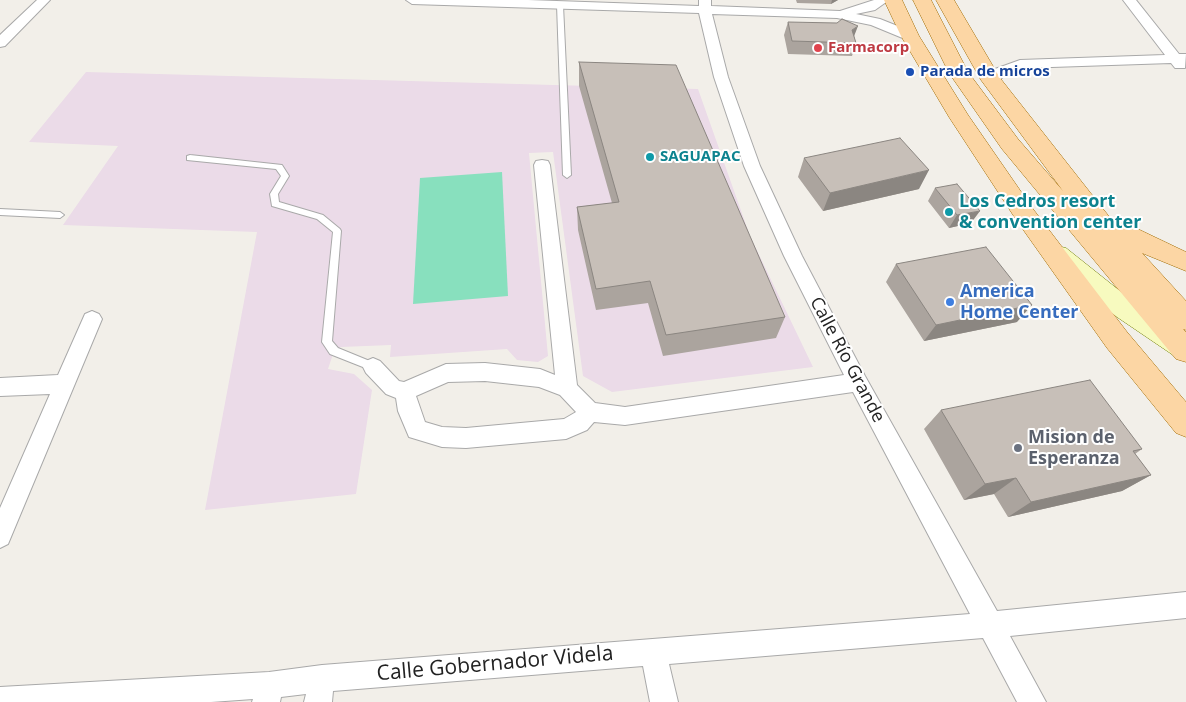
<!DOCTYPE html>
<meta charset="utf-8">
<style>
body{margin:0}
canvas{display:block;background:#f2efe9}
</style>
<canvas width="1186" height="702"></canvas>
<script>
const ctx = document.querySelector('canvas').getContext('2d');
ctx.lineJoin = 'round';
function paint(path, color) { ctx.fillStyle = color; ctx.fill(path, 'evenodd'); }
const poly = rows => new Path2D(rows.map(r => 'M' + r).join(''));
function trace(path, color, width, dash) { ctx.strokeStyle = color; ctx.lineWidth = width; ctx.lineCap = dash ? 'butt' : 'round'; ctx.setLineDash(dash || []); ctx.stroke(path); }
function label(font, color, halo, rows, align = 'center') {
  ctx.font = font + ' "Open Sans",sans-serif'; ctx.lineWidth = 4; ctx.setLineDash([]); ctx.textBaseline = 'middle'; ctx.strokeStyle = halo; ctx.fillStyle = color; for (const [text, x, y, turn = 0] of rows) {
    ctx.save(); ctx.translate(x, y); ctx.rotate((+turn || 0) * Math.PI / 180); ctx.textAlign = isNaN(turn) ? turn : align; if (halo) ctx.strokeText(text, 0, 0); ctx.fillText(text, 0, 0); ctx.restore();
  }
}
const industrial = poly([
 [86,72,698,89,750,236,813,367,612,392,583,376,553,152,529,153,548,356,538,362,517,360,507,349,390,357,391,345,341,347,334,351,328,369,354,374,372,390,356,494,205,510,257,232,63,225,118,146,29,142]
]);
const pitch = poly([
 [502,172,508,296,413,304,420,178]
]);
const lane = poly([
 [560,3,563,5,571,175,567,178,563,175,557,5,560,3],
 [190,155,282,165,289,176,278,194,279,202,323,215,340,229,341,231,332,341,338,348,377,364,378,367,377,370,373,371,330,354,322,342,333,232,317,219,272,206,270,194,281,176,276,169,187,160,187,156,190,155],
 [0,209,60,212,64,215,60,218,0,215,0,209]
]);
const street = poly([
 [37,0,50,0,5,46,0,47,0,35,37,0],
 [406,0,528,0,699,6,699,0,711,0,711,6,840,11,874,0,889,0,875,10,856,14,880,19,915,33,917,36,915,39,905,39,871,25,837,18,712,14,728,77,760,166,802,256,865,376,997,611,1186,592,1186,618,1010,636,1046,702,1017,702,983,638,669,664,678,702,650,702,643,666,333,691,332,702,304,702,306,694,281,697,280,702,252,702,253,699,211,702,0,702,0,687,269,672,322,665,970,614,853,392,625,425,594,422,587,430,566,439,466,448,442,447,409,437,398,411,396,398,386,394,366,373,363,367,366,361,373,358,380,361,399,381,404,382,446,364,485,363,540,369,555,375,534,165,536,161,542,160,548,161,550,165,577,385,595,403,625,407,844,375,784,256,744,166,714,77,699,13,412,4,406,0],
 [485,381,539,387,560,395,576,412,564,419,466,428,442,427,425,422,416,396,448,382,485,381],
 [1123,0,1136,0,1179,54,1186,54,1185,68,1175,68,1171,63,1022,68,1005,75,996,83,991,84,984,80,995,69,1020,60,1165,55,1123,0],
 [92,311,99,314,102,319,8,544,0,548,0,508,50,394,0,396,0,378,58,375,85,314,92,311]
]);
const secondary = poly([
 [1057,246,1066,248,1135,303,1186,335,1186,360,1176,357,1117,317,1048,262,1045,255,1048,248,1057,246]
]);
const primary = poly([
 [884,0,902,0,919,36,968,115,1033,209,1127,332,1186,402,1186,437,1176,433,1107,348,1017,221,949,117,901,36,884,0],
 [913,0,931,0,968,72,1018,139,1063,191,981,80,936,0,954,0,1000,78,1111,219,1121,221,1186,252,1186,271,1142,253,1186,301,1186,330,1183,329,1186,332,1186,362,1176,359,1002,149,949,73,913,0]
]);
const wall = poly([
 [796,0,838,0,831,4,797,3],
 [788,22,854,36,856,43,852,56,788,54,784,35],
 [579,62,785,317,776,338,663,356,648,303,596,310,578,230,577,207,612,203,579,86],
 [804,158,919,189,823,211,798,177],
 [935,188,971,223,949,228,928,201],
 [896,264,1017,322,924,341,886,282],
 [941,410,1142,449,1135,454,1151,475,1122,491,1008,517,994,494,964,500,924,429]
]);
const shadedWall = poly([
 [832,0,838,0,831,4],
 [858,26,853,39,848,43,852,30],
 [929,170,919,189,823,211,830,193],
 [980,211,971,223,949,228,957,215],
 [1032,305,1017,322,924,341,936,325],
 [1151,475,1122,491,1008,517,1031,502],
 [1016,478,994,494,964,500,985,484]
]);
const building = poly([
 [842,19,858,26,852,30,856,43,792,41,788,22,837,23,842,19],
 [579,62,676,65,785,317,666,335,650,281,596,289,577,207,619,202,579,62],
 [900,138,929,170,830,193,804,158,900,138],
 [957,184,980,211,957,215,935,188,957,184],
 [986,247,1032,305,936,325,896,264,986,247],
 [1090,380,1142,449,1133,451,1151,475,1031,502,1016,478,985,484,941,410,1090,380]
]);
const markers = [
 [818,48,5,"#e0444e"],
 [910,72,5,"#1a4fb4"],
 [650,157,5,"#0f9aa8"],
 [949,212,5,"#0f9aa8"],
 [950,302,5,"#3f7fe0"],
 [1018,448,5,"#6b7280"]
];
const farHealthnames = [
 ["Farmacorp",828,48]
];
const farTransitnames = [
 ["Parada de micros",920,72]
];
const farCulturenames = [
 ["SAGUAPAC",660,157]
];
const cultureNames = [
 ["Los Cedros resort",959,202],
 ["& convention center",959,223]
];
const shopNames = [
 ["America",960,292],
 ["Home Center",960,313]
];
const streetNames = [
 ["Calle Río Grande",847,360,62]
];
const worshipNames = [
 ["Mision de",1028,438],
 ["Esperanza",1028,459]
];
const nearStreetnames = [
 ["Calle Gobernador Videla",495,664,-5]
];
paint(industrial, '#ebdbe8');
paint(pitch, '#88e0be');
trace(lane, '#a9a9a9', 2);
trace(street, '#a9a9a9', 2);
trace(secondary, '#707d05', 1);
trace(primary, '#a06b00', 1);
paint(lane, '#fff');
paint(street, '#fff');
paint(secondary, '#f7fabf');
paint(primary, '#fcd6a4');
paint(wall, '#aba49e');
paint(shadedWall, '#8b8681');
paint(building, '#c7bfb8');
trace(building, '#8b8681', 1);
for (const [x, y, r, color] of markers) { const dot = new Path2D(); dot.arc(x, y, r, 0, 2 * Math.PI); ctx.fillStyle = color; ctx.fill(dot); trace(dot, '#fff', 2); }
label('bold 15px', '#be3a42', '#fff', farHealthnames, 'left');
label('bold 15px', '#164399', '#fff', farTransitnames, 'left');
label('bold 15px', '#0d838f', '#fff', farCulturenames, 'left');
label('bold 18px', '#0d838f', '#fff', cultureNames, 'left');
label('bold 18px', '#366cbe', '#fff', shopNames, 'left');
label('18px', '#222', '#fff', streetNames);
label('bold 18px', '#5b616d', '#fff', worshipNames, 'left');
label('21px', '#222', '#fff', nearStreetnames);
</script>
